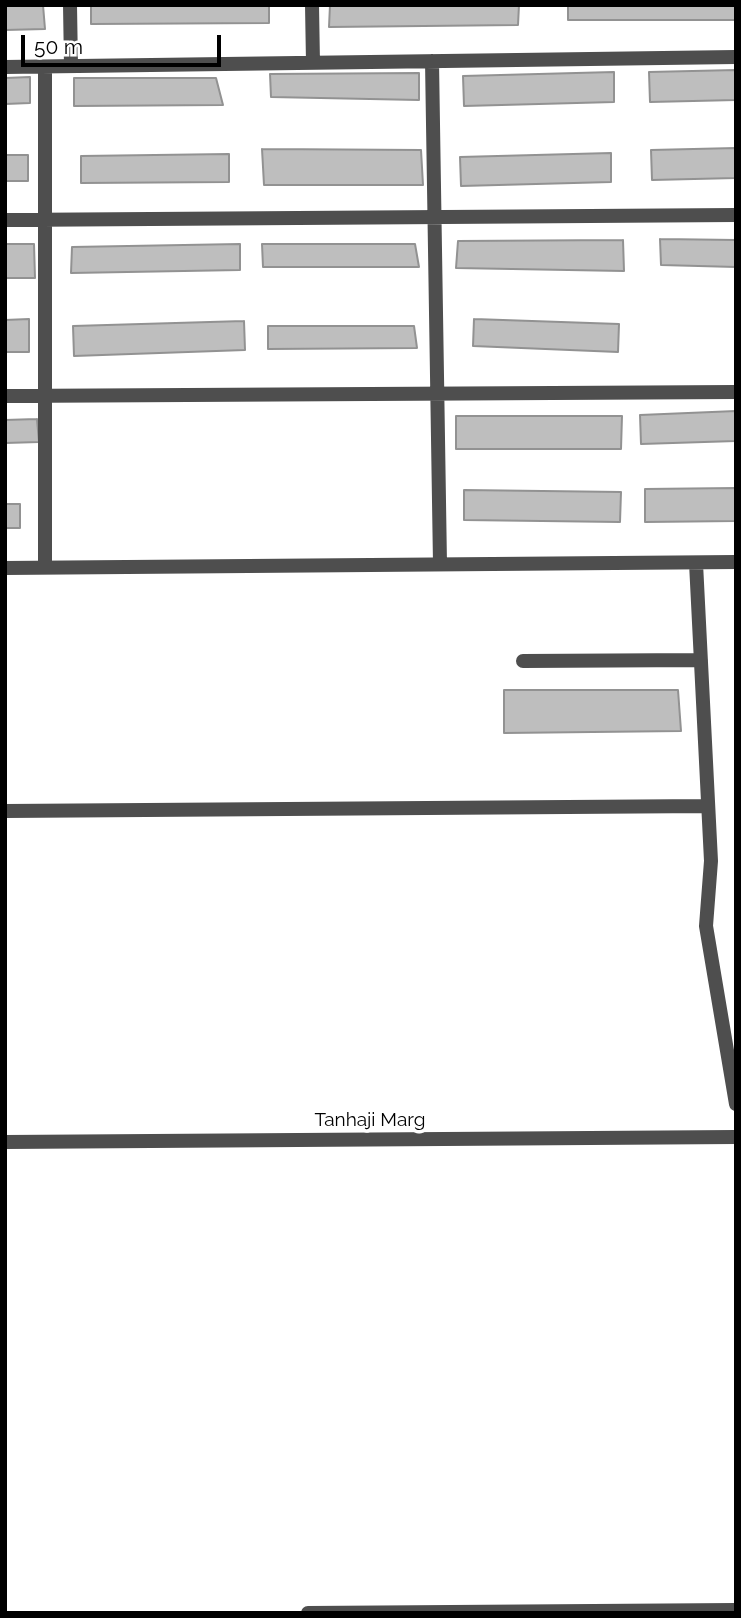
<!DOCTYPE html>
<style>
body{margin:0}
#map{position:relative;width:741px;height:1618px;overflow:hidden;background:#fff;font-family:Raleway,sans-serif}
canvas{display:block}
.frame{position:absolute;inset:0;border:7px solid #000;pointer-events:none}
.scale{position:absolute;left:21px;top:35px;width:200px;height:32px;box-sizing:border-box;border:4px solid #000;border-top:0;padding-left:9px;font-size:21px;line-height:24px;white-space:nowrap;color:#000;-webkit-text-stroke:5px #fff;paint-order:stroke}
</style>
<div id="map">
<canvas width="741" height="1618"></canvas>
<div class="frame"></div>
<div class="scale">50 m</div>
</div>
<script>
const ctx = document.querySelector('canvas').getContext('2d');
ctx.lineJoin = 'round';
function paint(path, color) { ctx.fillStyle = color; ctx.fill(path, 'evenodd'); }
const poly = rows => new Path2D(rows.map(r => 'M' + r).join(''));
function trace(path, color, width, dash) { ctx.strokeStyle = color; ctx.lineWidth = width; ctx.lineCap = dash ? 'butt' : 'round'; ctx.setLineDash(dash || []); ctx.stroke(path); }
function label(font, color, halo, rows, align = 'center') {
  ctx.font = font + ' Raleway,sans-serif'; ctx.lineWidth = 7; ctx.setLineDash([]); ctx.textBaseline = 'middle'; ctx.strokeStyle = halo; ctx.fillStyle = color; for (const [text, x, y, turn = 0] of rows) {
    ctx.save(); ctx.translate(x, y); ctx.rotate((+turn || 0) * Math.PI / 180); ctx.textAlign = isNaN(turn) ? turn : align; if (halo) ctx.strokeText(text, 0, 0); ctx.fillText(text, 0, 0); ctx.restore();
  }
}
const building = poly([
 [5,5,43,5,45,29,5,30,5,5],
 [91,5,269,5,269,23,91,24,91,5],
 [330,5,519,5,518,25,329,27,330,5],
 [568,5,736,5,736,20,568,20,568,5],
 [736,70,736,100,650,102,649,72,736,70],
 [614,72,614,102,464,106,463,76,614,72],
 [419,73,419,100,271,97,270,74,419,73],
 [30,77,30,103,5,104,5,78,30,77],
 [74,78,216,78,223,105,74,106,74,78],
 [736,148,736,178,652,180,651,150,736,148],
 [262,149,421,150,423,185,264,185,262,149],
 [611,153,611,182,461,186,460,157,611,153],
 [229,154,229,182,81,183,81,156,229,154],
 [5,155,28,155,28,181,5,181,5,155],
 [660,239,736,240,736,267,661,265,660,239],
 [623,240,624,271,456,268,458,241,623,240],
 [5,244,34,244,35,278,5,278,5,244],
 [240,244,240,270,71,273,72,247,240,244],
 [262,244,415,244,419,267,263,267,262,244],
 [29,319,29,352,5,352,5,320,29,319],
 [474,319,619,324,618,352,473,346,474,319],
 [244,321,245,350,74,356,73,326,244,321],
 [268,326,414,326,417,348,268,349,268,326],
 [736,411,736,441,641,444,640,415,736,411],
 [456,416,622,416,621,449,456,449,456,416],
 [37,419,39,442,5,443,5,420,37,419],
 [736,488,736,521,645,522,645,489,736,488],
 [464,490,621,492,620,522,464,520,464,490],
 [5,504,20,504,20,528,5,528,5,504],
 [504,690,678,690,681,731,504,733,504,690]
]);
const minor = poly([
 [70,5,71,66],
 [312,5,313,63],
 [432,61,440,564],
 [5,67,736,57],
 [45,67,45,567],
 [5,220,736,215],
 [5,396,736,392],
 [696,563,711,861,706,926,736,1104],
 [5,568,736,562],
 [523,661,701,660],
 [5,811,708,806],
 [5,1142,736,1137],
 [308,1613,736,1610]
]);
const streetNames = [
 ["Tanhaji Marg",370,1120]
];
paint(building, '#bebebe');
trace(building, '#929292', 2);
trace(minor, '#4e4e4e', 14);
label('19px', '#000', '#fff', streetNames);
</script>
